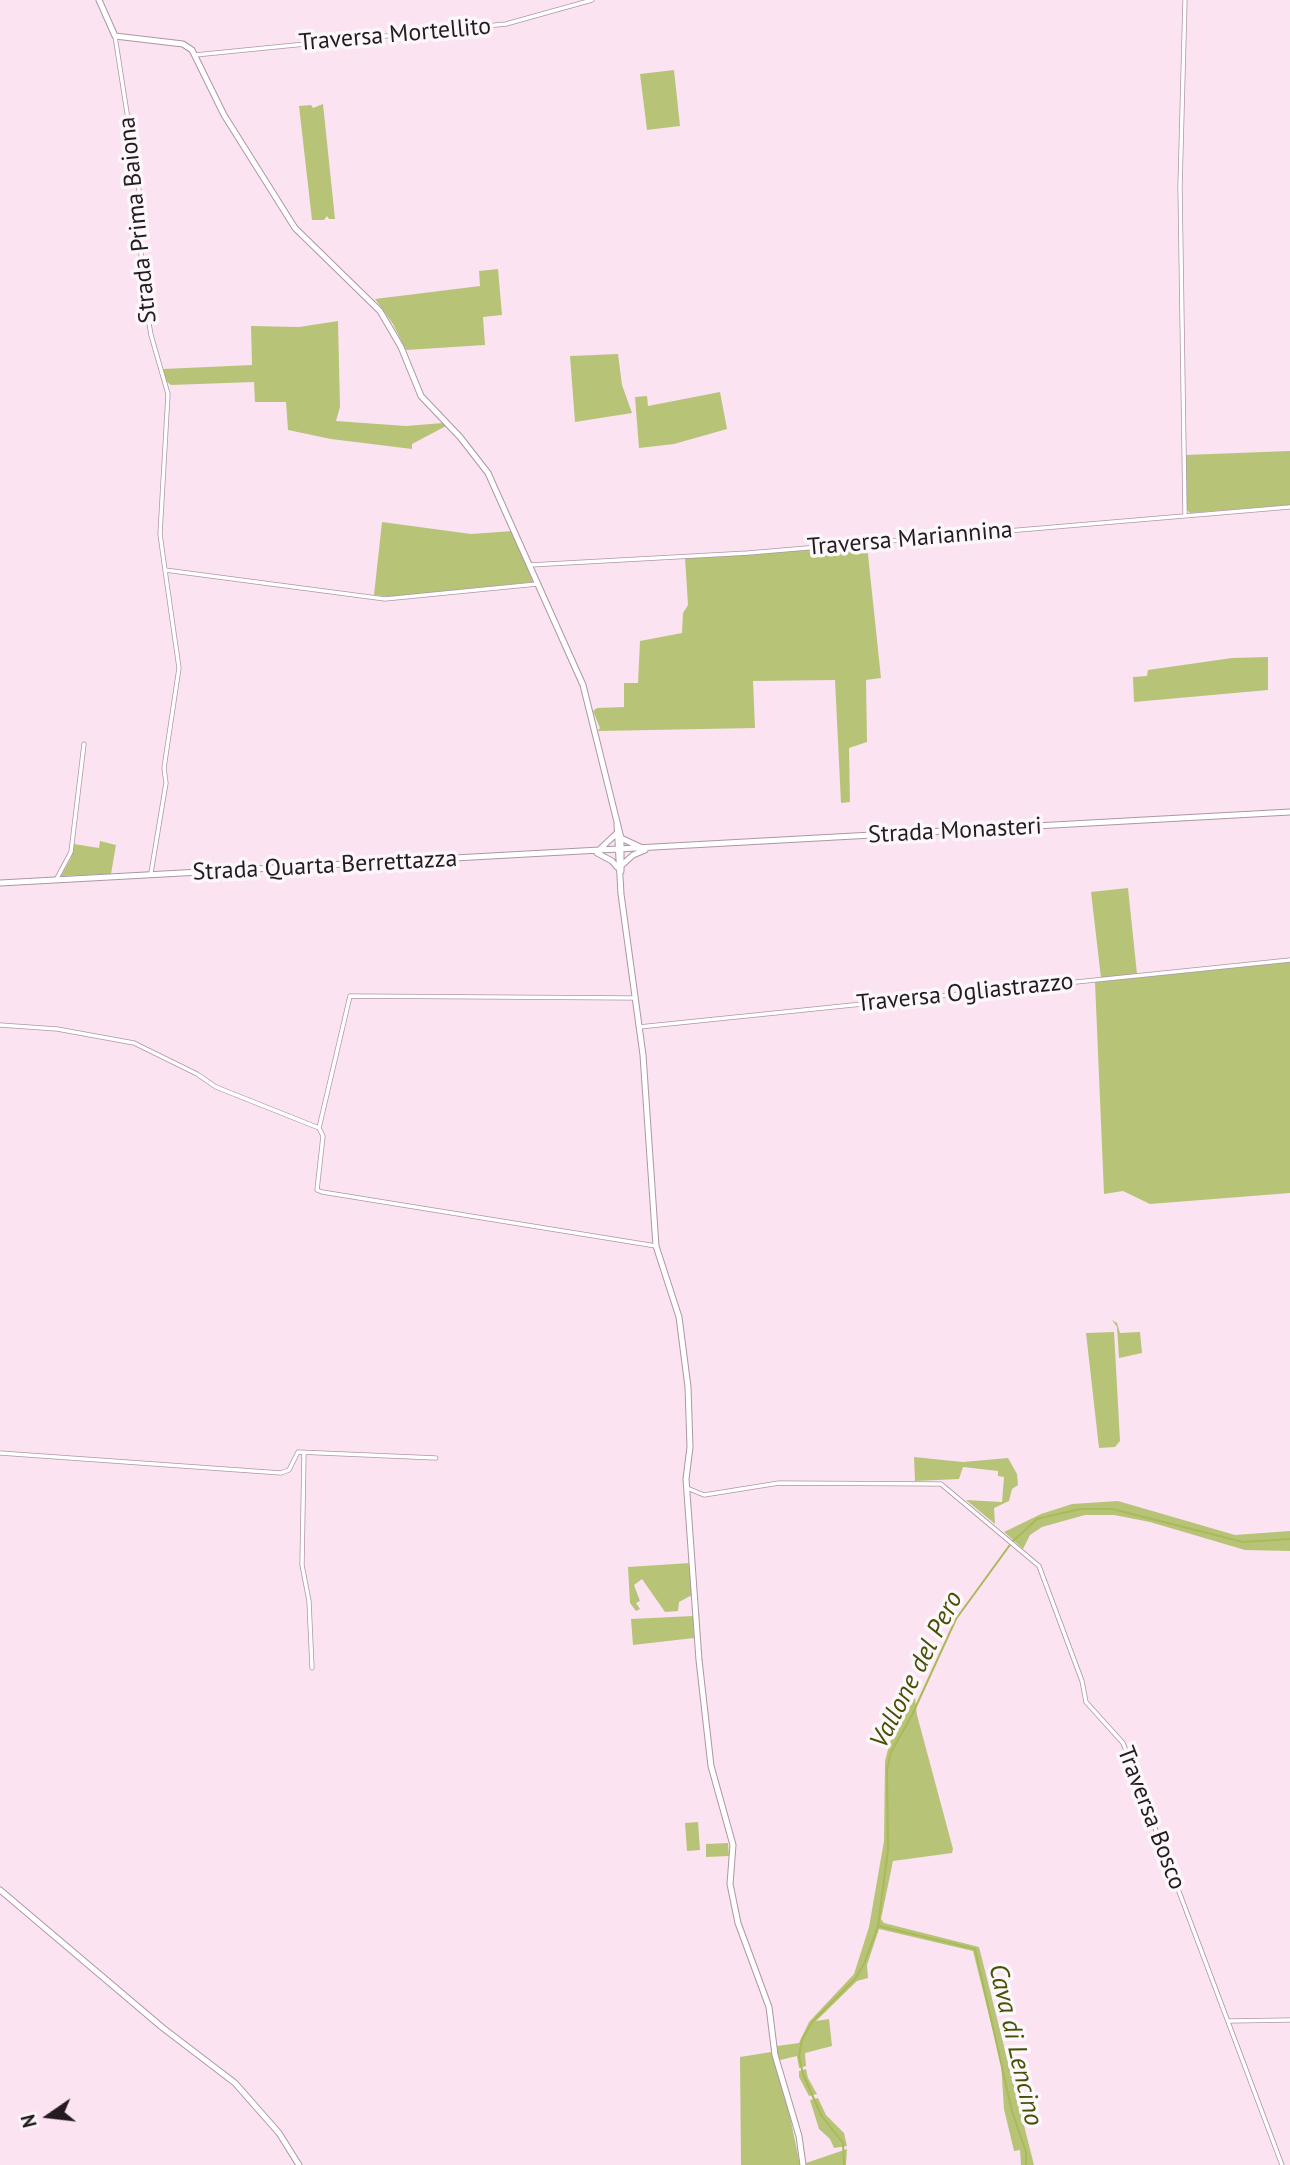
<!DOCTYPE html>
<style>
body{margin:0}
#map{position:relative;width:1290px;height:2165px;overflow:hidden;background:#fce3f2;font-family:"PT Sans",sans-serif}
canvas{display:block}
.north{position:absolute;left:14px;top:2081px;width:70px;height:70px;-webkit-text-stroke:5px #fcf7fa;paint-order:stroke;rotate:256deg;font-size:19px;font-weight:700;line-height:28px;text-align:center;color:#241b21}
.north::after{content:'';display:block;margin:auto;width:24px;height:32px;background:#241b21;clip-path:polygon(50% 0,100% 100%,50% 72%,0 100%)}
</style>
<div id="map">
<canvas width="1290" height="2165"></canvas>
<div class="north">N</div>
</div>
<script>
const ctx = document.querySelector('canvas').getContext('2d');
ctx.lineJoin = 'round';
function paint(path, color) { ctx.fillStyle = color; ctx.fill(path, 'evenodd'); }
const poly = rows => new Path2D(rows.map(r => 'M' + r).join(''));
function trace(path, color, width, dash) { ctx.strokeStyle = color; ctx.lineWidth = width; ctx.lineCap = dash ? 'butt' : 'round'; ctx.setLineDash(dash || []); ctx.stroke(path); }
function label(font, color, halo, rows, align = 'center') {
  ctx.font = font + ' "PT Sans",sans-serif'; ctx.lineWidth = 7; ctx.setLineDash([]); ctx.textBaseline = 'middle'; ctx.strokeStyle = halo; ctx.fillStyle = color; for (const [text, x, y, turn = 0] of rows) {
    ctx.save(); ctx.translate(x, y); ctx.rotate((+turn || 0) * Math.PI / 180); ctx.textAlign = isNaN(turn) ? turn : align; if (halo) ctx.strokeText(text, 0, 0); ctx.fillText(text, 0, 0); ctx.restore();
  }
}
const green = poly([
 [674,70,680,126,647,130,640,74],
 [323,104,335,219,329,219,327,216,324,220,312,220,299,106,311,105,313,108],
 [498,269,502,315,483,317,485,345,406,350,393,324,375,299,480,286,479,271],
 [338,321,340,407,336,421,406,426,443,423,446,426,412,444,412,449,331,439,288,430,286,402,255,402,254,382,171,385,166,381,163,369,252,365,251,326,299,327],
 [618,354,622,385,632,413,575,422,570,356],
 [720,392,727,429,674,444,639,448,635,397,647,396,648,406],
 [1290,451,1290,505,1190,513,1187,510,1185,455],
 [382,522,471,534,513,531,533,582,391,597,374,595],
 [867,545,881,678,866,680,867,742,849,748,850,802,841,803,835,680,753,681,755,728,598,731,600,728,593,711,597,708,624,707,624,683,638,683,640,641,682,633,683,613,688,605,685,558],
 [1268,657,1268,690,1134,702,1133,677,1147,676,1148,670,1232,658],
 [100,841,116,845,111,874,61,876,71,858,74,844,99,848],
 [1128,888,1137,974,1101,978,1091,892],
 [1290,962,1290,1193,1150,1204,1123,1191,1104,1194,1095,982],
 [1112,1320,1117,1323,1120,1333,1140,1332,1142,1353,1119,1358,1117,1327],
 [1114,1332,1120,1441,1115,1447,1099,1448,1086,1333],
 [914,1457,963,1462,1008,1458,1017,1474,1018,1485,1012,1489,1009,1501,994,1508,995,1524,966,1500,1002,1502,1004,1477,998,1476,998,1471,963,1467,959,1479,915,1481],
 [1118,1501,1235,1535,1290,1531,1290,1551,1245,1550,1150,1522,1114,1515,1085,1515,1042,1527,1030,1535,1023,1549,1004,1532,1041,1514,1072,1504],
 [690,1563,692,1595,679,1602,678,1611,665,1612,642,1579,634,1585,640,1601,636,1603,640,1609,636,1611,630,1603,628,1567],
 [693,1616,694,1638,633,1645,631,1619],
 [915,1697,917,1715,953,1849,952,1853,893,1861,881,1919,884,1923,979,1947,1034,2165,1021,2165,1020,2150,1014,2151,1004,2109,1001,2063,973,1951,879,1929,867,1965,868,1978,857,1981,816,2021,829,2019,832,2046,805,2053,806,2066,799,2068,797,2056,780,2060,778,2055,777,2046,799,2043,809,2022,854,1974,869,1927,884,1841,885,1761,890,1742],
 [698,1822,700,1850,687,1851,685,1823],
 [728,1843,729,1856,706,1857,706,1844],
 [771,2052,782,2078,800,2165,741,2165,740,2057],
 [806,2069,808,2078,817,2094,809,2096,799,2077,799,2071],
 [818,2098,826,2115,844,2133,847,2146,834,2148,830,2139,819,2129,810,2100],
 [847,2149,846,2165,805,2165,806,2163]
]);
const stream = poly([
 [879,1926,975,1949,1012,2111,1026,2152,1026,2165],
 [844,2165,843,2143,821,2115,803,2074,799,2056,802,2039,813,2021,855,1979,864,1964,878,1926,888,1850,887,1769,891,1752,912,1715,956,1619,1012,1542,1037,1519,1080,1509,1112,1509,1243,1542,1290,1539]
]);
const street = poly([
 [115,36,139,190,142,283,151,335,168,394,160,534,165,570],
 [195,55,506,24,592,0],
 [1185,515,1180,187,1185,0],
 [530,565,748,553,1290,507],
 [151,873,166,783,164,768,179,668,165,570,385,599,537,584],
 [56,880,71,852,84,744],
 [0,1025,57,1029,134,1043,197,1074,216,1087,319,1128,323,1136,317,1190,322,1192,656,1246],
 [639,1027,1290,960],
 [319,1128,350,996,634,998],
 [304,1452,302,1565,309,1601,312,1668],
 [0,1453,281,1473,289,1470,298,1452,436,1458],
 [687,1488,704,1495,779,1483,941,1484,1039,1566,1082,1681,1086,1702,1123,1743,1282,2165],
 [1229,2021,1290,2020]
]);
const secondary = poly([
 [99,0,115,36,183,44,192,50,224,115,295,228,380,311,401,347,421,396,460,437,488,473,583,685,621,838,621,871],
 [617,824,621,894,643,1055,656,1246,679,1317,688,1387,690,1447,686,1479,699,1660,711,1766,733,1845,730,1884,738,1923,769,2007,775,2055,799,2136,803,2165],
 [621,838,640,847],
 [599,850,617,833],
 [597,853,612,861,617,867],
 [622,865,633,855,645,850],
 [0,883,1290,812],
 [0,1890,163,2028,235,2083,279,2133,299,2165]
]);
const streetNames = [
 ["Traversa Mortellito",395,35,-5],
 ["Strada Prima Baiona",138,220,-96],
 ["Traversa Mariannina",910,539,-5],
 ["Strada Monasteri",955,831,-3],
 ["Strada Quarta Berrettazza",325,866,-3],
 ["Traversa Ogliastrazzo",965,993,-6],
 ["Traversa Bosco",1151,1818,69]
];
const waterNames = [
 ["Vallone del Pero",917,1670,-63],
 ["Cava di Lencino",1015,2045,77]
];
paint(green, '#b7c478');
trace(stream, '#aab959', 2);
trace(street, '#ae96a5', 5);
trace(secondary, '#ae96a5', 7);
trace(street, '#fff', 3.5);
trace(secondary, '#fff', 5);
label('24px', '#241b21', '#fcf7fa', streetNames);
label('italic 26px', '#464f03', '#fcf7fa', waterNames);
</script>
